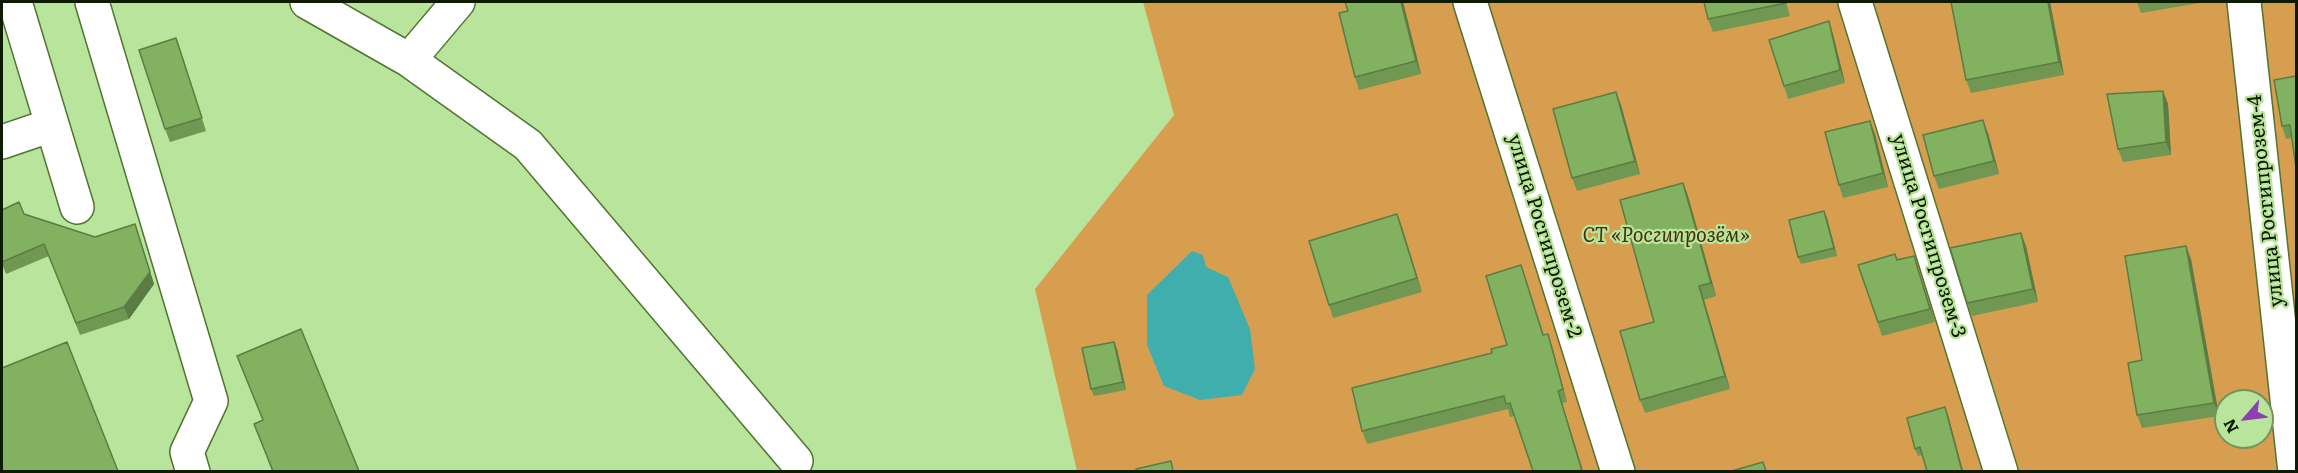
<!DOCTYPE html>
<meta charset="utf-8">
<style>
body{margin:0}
#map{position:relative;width:2298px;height:473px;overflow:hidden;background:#b9e49b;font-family:Literata,serif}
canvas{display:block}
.frame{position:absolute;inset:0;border:3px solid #0c1b01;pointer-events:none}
.north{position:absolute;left:2214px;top:389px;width:60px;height:60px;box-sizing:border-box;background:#b9e49b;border:2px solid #74945d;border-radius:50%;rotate:242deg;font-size:16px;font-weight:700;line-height:24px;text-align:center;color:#0c1b01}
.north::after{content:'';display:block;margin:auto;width:21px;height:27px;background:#8c40b1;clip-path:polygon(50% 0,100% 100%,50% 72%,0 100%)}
</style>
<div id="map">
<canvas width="2298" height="473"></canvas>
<div class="frame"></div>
<div class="north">N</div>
</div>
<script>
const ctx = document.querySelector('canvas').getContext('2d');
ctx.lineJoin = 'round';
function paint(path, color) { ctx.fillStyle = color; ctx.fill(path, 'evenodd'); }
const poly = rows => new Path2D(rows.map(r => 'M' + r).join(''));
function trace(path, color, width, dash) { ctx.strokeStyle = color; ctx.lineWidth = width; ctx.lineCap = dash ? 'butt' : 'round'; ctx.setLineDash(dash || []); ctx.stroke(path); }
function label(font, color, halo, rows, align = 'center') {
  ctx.font = font + ' Literata,serif'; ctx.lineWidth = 4.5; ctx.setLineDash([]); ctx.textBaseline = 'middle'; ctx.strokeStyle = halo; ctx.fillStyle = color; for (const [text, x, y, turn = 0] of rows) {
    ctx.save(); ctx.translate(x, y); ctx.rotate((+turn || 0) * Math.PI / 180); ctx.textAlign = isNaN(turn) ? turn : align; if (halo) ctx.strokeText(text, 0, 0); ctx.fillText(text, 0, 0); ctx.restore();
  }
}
const green = poly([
 [1143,2,2296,2,2296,471,1077,471,1035,289,1174,115],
 [2226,401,2262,401,2262,437,2226,437]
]);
const water = poly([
 [1192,251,1203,255,1206,267,1228,277,1250,329,1255,369,1242,395,1200,400,1164,386,1147,345,1147,295]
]);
const minor = poly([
 [15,2,77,207],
 [92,2,211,401,187,452,193,472],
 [307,2,409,60,528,145,796,461],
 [1470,2,1618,472],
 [1855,2,2001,472],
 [2244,2,2295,472],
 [409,60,458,2],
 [2,142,52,125]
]);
const wall = poly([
 [1403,2,1421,74,1359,90,1355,77],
 [1786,2,1790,16,1713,32,1708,19],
 [2050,2,2064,75,1971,93,1966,80],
 [2137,2,2205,2,2141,13],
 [1833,34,1845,83,1788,99,1784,86],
 [181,52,206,131,170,142,165,129],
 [2296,76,2292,138,2286,139,2282,126],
 [2163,91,2168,104,2171,155,2123,162,2118,149],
 [1616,92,1621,105,1640,174,1577,191,1572,178],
 [1988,133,1999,174,1939,189,1934,176],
 [1875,134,1888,187,1843,198,1839,185],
 [1683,183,1688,196,1716,296,1704,300,1730,389,1645,413,1640,400],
 [2,210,24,214,95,237,135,224,154,284,129,319,80,335,49,256,6,274,2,264],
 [1397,214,1422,292,1333,318,1329,305],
 [1827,218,1837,256,1801,264,1798,257],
 [2026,246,2038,302,1972,316,1967,303],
 [2186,246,2191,259,2219,416,2142,428,2137,415,2142,360],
 [1895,254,1897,259,1914,256,1935,322,1882,336,1858,265],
 [1521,265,1544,335,1548,334,1552,346,1567,402,1562,403,1583,471,1533,471,1514,416,1510,417,1508,409,1367,444,1362,431,1507,345],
 [1117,349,1126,390,1094,396,1091,389],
 [237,356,359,471,272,471,254,424,263,420],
 [1948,415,1963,471,1927,471,1922,455,1918,456,1915,449]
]);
const shadedWall = poly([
 [1401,2,1403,2,1421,74,1416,61],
 [2048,2,2050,2,2064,75,2059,62],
 [1829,21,1833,34,1845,83,1840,70],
 [2163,91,2168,104,2171,155,2166,142],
 [1616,92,1621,105,1640,174,1635,161],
 [1983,120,1988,133,1999,174,1994,161],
 [1870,121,1875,134,1888,187,1883,173],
 [1683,183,1688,196,1716,296,1711,283],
 [1824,211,1827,218,1837,256,1834,248],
 [1397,214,1402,227,1422,292,1417,278],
 [135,224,154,284,129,319,124,307],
 [2021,233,2026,246,2038,302,2033,289],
 [2186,246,2191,259,2219,416,2214,403],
 [1914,256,1918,269,1935,322,1930,309],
 [1699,286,1704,300,1730,389,1725,376],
 [1548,334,1552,346,1567,402,1563,389],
 [1114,342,1117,349,1126,390,1123,382],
 [1558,391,1562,403,1583,471,1582,471],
 [1945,407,1948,415,1963,471,1962,471]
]);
const building = poly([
 [1345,2,1401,2,1416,61,1355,77,1339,13,1348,11,1345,2],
 [1704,2,1785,2,1786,3,1708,19,1704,2],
 [1951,2,2048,2,2059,62,1966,80,1951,2],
 [1829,21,1840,70,1784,86,1769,40,1829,21],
 [176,38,202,118,165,129,139,50,176,38],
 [2296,76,2296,168,2290,125,2282,126,2274,80,2296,76],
 [2163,91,2166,142,2118,149,2107,94,2163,91],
 [1616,92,1635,161,1572,178,1553,109,1616,92],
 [1983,120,1994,161,1934,176,1923,135,1983,120],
 [1870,121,1883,173,1839,185,1825,132,1870,121],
 [1683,183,1711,283,1699,286,1725,376,1640,400,1620,331,1654,322,1620,200,1683,183],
 [19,202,24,214,95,237,135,224,150,272,124,307,76,323,44,244,2,262,2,210,19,202],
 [1824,211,1834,248,1798,257,1789,220,1824,211],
 [1397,214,1417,278,1329,305,1309,241,1397,214],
 [2021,233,2033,289,1967,303,1950,248,2021,233],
 [2186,246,2214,403,2137,415,2128,363,2142,360,2125,256,2186,246],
 [1895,254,1897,260,1914,256,1930,309,1878,322,1858,265,1895,254],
 [1521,265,1543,335,1548,334,1563,389,1558,391,1582,471,1533,471,1510,403,1506,404,1504,396,1362,431,1352,388,1492,353,1491,349,1507,345,1486,276,1521,265],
 [301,329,359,471,273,471,254,424,263,420,237,356,301,329],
 [67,342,118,471,2,471,2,368,67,342],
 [1114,342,1123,382,1091,389,1082,348,1114,342],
 [1945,407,1962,471,1927,471,1920,447,1915,449,1907,418,1945,407],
 [1171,461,1173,471,1137,471,1136,469,1171,461],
 [1763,462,1766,471,1732,471,1763,462]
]);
const streetNames = [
 ["улица Росгипрозем-4",2266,201,-96],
 ["улица Росгипрозем-2",1544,236,73],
 ["улица Росгипрозем-3",1928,236,73]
];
const parkNames = [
 ["СТ «Росгипрозём»",1666,236]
];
paint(green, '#d79e50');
paint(water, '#40aeac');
trace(minor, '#4f7530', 36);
trace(minor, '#fff', 33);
paint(wall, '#709852');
paint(shadedWall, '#5b7c42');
paint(building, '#82b15f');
trace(building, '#5b7c42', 1.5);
label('20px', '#0c1b01', '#b9e49b', streetNames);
label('italic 20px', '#49310c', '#b9e49b', parkNames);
</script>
